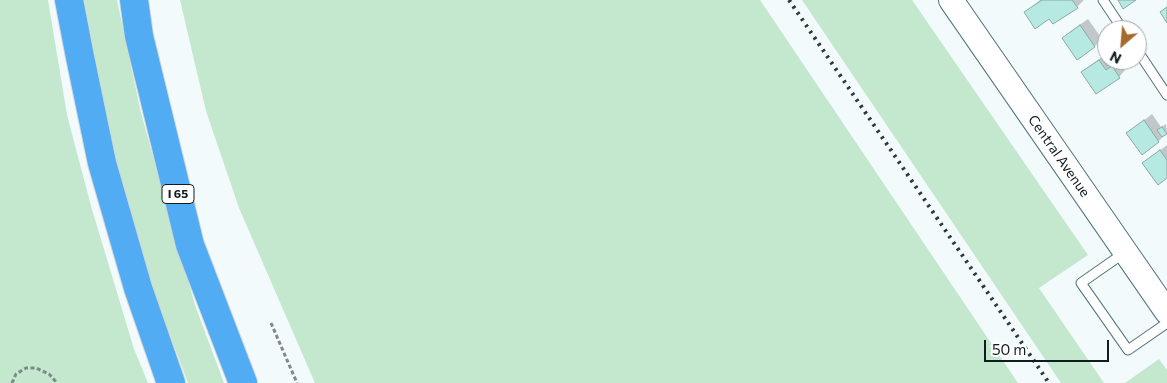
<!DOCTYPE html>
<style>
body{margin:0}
#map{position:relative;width:1167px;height:383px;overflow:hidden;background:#f3fafc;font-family:Commissioner,sans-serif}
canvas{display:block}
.north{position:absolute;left:1097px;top:20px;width:50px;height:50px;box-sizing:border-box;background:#fff;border:1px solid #9fa4a6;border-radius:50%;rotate:207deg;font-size:14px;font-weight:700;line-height:20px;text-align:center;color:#0f1c20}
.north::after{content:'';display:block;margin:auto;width:18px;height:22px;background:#a46a2a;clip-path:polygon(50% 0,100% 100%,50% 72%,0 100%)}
.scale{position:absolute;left:984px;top:340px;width:125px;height:22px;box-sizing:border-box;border:2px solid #0f1c20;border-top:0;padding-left:6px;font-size:15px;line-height:18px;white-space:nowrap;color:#0f1c20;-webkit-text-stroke:4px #fff;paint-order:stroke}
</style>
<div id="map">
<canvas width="1167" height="383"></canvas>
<div class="north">N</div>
<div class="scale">50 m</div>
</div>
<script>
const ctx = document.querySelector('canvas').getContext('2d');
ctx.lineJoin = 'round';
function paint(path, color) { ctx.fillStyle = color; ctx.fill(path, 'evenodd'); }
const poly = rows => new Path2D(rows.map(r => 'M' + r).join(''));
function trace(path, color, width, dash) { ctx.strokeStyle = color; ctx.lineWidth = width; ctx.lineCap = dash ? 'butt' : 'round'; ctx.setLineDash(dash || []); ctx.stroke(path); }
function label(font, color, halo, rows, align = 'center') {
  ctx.font = font + ' Commissioner,sans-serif'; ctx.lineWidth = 4; ctx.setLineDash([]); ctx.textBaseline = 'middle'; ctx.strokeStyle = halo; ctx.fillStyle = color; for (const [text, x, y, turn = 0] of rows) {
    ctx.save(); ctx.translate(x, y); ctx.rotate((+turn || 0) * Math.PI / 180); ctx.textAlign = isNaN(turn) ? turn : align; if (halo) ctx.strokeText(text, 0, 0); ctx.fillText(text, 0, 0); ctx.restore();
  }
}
const green = poly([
 [0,0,48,0,67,115,91,206,134,349,148,383,0,383],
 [84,0,117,0,141,113,170,218,195,305,224,383,188,383,154,292,119,181],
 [180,0,760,0,1018,383,315,383,239,208,206,111],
 [802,0,912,0,1088,255,1039,288,1104,383,1061,383],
 [1159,359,1167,370,1167,383,1125,383]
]);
const shadow = poly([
 [1040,0,1084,0,1077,7,1050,17,1025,12],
 [1088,19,1102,39,1095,46,1077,58,1064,38,1071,31],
 [1107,53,1107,60,1113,60,1114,63,1120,60,1126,69,1119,77,1082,72],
 [1152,114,1161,127,1166,124,1167,132,1159,141,1142,153,1128,133],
 [1167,145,1167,177,1144,163]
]);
const building = poly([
 [1042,0,1072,0,1078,8,1053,24,1049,19,1035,29,1024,12,1042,0],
 [1118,0,1136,0,1123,9,1118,0],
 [1167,7,1167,23,1160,12,1167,7],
 [1080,25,1095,47,1077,60,1062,38,1080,25],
 [1107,55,1107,60,1114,61,1107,66,1102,59,1107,55],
 [1099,60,1106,70,1112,66,1120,78,1096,94,1081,72,1099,60],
 [1144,120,1159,142,1142,155,1126,133,1144,120],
 [1162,127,1167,134,1162,137,1157,130,1162,127],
 [1160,150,1167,160,1167,178,1158,185,1142,163,1160,150]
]);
const path = poly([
 [271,323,297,383],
 [12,383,16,374,26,368,36,368,49,374,57,383]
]);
const lane = poly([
 [1103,0,1123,30],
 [1137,50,1167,95],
 [1124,253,1081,283,1128,350,1167,323]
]);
const secondary = poly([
 [951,0,1167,312]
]);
const highway = poly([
 [69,0,80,57,102,163,138,288,171,383],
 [134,0,139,36,190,245,243,383]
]);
const rail = poly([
 [789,0,1049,383]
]);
const shields = [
 [178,194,32]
];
const shieldNames = [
 ["I 65",178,194]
];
const streetNames = [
 ["Central Avenue",1059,156,55]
];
paint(green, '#c3e8ce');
paint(shadow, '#0003');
paint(building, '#b5e9e2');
trace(building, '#88aba6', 1);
trace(lane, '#54747d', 11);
trace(secondary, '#54747d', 26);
trace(highway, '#d4d6d7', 30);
trace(path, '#7f898c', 3, [4, 2.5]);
trace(lane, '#fff', 9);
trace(secondary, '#fff', 24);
trace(highway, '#51acf3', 28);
trace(rail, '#2c393c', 4, [2.5, 5]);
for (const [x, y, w] of shields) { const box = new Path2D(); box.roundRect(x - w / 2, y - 9.5, w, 19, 4); ctx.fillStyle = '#fff'; ctx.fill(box); trace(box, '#0f1c20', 1); }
label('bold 12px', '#0f1c20', null, shieldNames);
label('14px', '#0f1c20', '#fff', streetNames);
</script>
